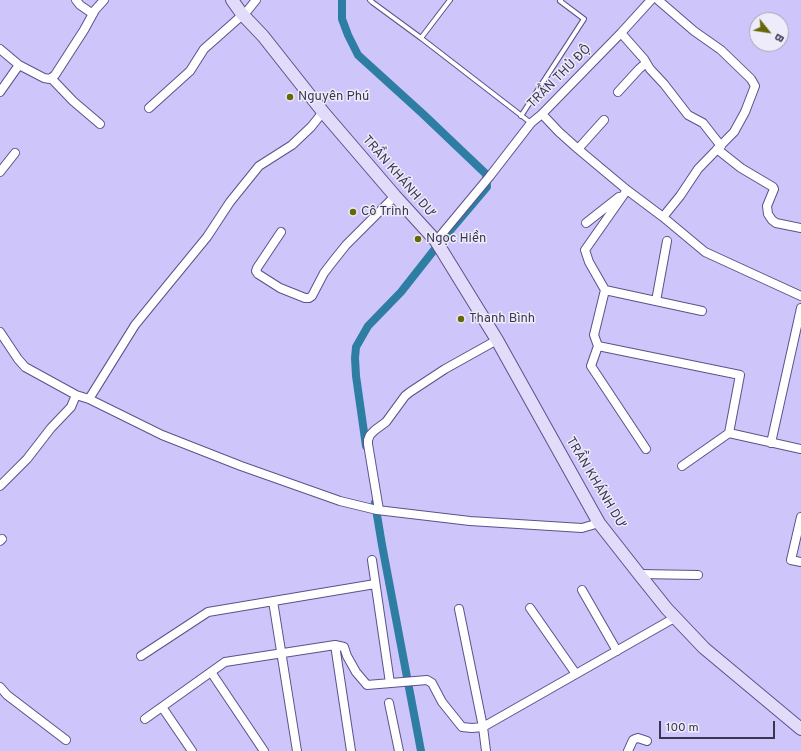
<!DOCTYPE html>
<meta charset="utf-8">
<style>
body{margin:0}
#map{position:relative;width:801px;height:751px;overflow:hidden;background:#cec6fa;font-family:Overpass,sans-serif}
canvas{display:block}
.north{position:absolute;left:749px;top:12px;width:40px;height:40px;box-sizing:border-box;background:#eeecfa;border:1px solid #a6a3b6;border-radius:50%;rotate:120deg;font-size:11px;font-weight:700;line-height:16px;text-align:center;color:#3a3650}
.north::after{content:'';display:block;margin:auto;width:14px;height:18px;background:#646806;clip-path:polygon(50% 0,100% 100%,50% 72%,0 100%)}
.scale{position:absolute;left:659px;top:721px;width:116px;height:18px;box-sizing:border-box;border:2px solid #3a3650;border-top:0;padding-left:5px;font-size:12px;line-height:14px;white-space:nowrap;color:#3a3650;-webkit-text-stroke:3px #eeecfa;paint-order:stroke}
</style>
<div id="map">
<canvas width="801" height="751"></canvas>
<div class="north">B</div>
<div class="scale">100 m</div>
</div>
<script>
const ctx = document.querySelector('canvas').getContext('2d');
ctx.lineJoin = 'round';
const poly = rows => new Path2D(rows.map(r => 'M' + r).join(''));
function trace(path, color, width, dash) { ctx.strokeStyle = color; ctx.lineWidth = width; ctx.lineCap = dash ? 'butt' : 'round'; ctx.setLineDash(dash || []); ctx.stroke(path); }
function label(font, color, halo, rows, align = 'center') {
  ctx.font = font + ' Overpass,sans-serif'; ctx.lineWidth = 3; ctx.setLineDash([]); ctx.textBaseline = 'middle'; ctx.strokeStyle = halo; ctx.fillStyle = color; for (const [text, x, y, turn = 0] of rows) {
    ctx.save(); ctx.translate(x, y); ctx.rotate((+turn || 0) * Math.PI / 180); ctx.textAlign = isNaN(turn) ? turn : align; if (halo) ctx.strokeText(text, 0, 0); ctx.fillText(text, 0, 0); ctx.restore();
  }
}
const canal = poly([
 [342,0,342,19,348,35,358,55,423,114,486,174,487,187,438,245,401,292,368,326,356,347,355,358,356,376,366,446],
 [375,503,382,545,421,751]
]);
const lane = poly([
 [370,0,372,2,421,38,531,123],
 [421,38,450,0],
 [521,116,584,19,560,1,561,0]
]);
const street = poly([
 [76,0,80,5,93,14],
 [658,0,694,31,721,50,751,79,755,86,745,112,734,132,728,138,698,169,680,196,663,217],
 [621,33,644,59,650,69,664,84,688,115,703,123,721,146],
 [0,49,19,65,44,78,50,79,55,75,84,30,95,10,104,0],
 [51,78,73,101,100,124],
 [0,92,19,65],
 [618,92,639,69,646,63],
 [149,108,190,71,204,49,248,10,256,0],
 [542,114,559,132,578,149,627,190,663,217,705,252,801,296],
 [578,149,604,120],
 [717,149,741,168,773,187,774,189,767,206,768,214,772,220,776,223,801,228],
 [0,172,15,153],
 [586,223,619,197],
 [281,232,257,268,256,271,258,274,280,288,305,298,309,298,312,296,324,273,334,260,346,245,395,196],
 [436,241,490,176,531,123,542,114,621,33,651,0],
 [605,290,589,262,585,250,627,190],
 [656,301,667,241],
 [702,311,605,290,594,335,598,346,740,375,729,433,801,449],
 [0,332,18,359,25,367,76,395,89,399,162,435,241,466,340,501,377,510,470,521,582,528,599,523],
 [598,346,591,366,646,449],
 [89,399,135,325,157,298,207,237,230,202,259,166,292,145,311,127,323,112],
 [771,443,801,308],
 [682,466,729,433],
 [0,486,27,459,51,428,71,407,76,395],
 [379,510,368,444,368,440,370,435,375,430,386,422,405,396,410,392,445,369,497,340],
 [801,517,791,560,801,562],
 [0,541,2,539],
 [372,560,390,683],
 [639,574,698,575],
 [582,590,617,651],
 [273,601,297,751],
 [530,608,576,674],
 [459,609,483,727,486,751],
 [335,645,351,751],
 [141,656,208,612,375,584],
 [211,672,264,751],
 [0,687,7,695,66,740],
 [389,703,399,751],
 [162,707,192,751],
 [145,719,225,662,335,645,344,647,347,656,356,672,367,685,427,680,432,683,442,702,462,727,472,728,483,727,676,617],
 [628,751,633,740,635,739,638,738,647,741]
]);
const secondary = poly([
 [232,0,242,14,263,36,323,112,395,196,436,241,497,340,599,523,639,574,667,609,704,648,801,729]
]);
const markers = [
 [290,97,4,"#646806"],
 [353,212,4,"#646806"],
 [418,239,4,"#646806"],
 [461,319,4,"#646806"]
];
const streetNames = [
 ["TRẦN THỦ ĐỘ",560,77,-45],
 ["TRẦN KHÁNH DƯ",398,177,49],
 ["TRẦN KHÁNH DƯ",595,483,59]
];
const poiNames = [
 ["Nguyên Phú",298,97],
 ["Cô Trinh",361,212],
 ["Ngọc Hiền",426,239],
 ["Thanh Bình",469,319]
];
trace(canal, '#2e7da2', 8);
trace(lane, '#5d518a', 6);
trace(street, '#5d518a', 10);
trace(secondary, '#5d518a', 14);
trace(lane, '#fff', 4);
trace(street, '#fff', 8);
trace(secondary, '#e2dbf9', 12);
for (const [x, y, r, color] of markers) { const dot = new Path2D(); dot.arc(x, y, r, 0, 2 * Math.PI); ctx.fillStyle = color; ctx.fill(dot); trace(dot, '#eeecfa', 1.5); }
label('13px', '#3a3650', '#eeecfa', streetNames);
label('13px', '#3a3650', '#eeecfa', poiNames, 'left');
</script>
